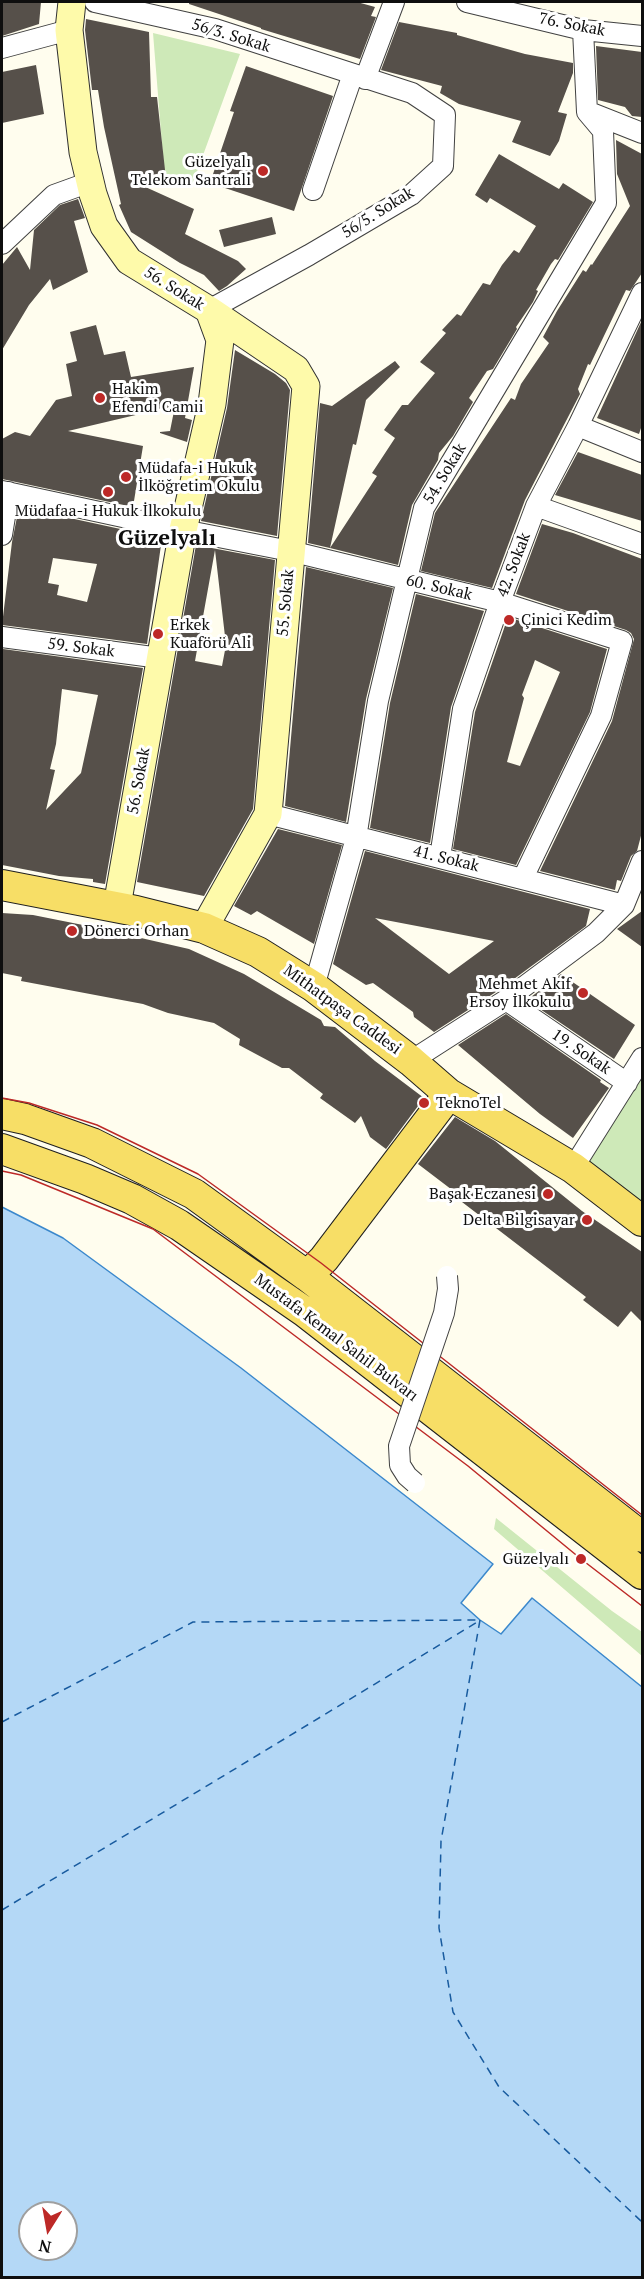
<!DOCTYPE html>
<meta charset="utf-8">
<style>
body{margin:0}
#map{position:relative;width:644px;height:2279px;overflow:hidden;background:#fffdee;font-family:"PT Serif",serif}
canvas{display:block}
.frame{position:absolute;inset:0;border:3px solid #0e0e0e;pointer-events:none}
.north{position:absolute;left:18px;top:2201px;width:60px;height:60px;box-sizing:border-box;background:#fff;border:2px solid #9f9f9f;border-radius:50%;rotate:191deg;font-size:16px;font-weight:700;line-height:24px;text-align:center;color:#0e0e0e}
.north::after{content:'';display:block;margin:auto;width:21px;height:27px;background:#bd2927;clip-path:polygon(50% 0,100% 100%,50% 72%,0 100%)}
</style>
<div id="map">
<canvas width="644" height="2279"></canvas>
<div class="frame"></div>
<div class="north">N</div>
</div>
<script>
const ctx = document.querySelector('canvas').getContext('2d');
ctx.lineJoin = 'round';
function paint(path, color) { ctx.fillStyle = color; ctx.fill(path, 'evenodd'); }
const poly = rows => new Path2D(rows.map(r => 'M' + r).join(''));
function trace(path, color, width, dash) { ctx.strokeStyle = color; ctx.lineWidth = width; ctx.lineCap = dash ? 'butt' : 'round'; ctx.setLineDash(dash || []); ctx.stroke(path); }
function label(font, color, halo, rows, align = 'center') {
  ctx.font = font + ' "PT Serif",serif'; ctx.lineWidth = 6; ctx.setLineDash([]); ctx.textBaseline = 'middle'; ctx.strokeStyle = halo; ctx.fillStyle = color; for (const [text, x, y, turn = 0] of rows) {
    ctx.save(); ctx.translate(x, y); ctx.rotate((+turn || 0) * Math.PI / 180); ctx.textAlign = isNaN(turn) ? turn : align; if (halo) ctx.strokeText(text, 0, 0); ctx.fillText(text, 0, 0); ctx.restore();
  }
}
const green = poly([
 [153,33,240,54,191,188,165,181],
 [642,1065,642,1213,580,1165],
 [496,1518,612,1611,642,1632,642,1656,494,1529]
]);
const water = poly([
 [2,1207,63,1238,241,1368,493,1564,461,1603,480,1620,501,1634,532,1598,642,1687,642,2277,2,2277,2,1207],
 [30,2213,66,2213,66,2249,30,2249,30,2213]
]);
const ferry = poly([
 [480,1620,441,1841,439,1928,453,2012,499,2087,642,2222],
 [2,1722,193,1622,479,1620],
 [2,1910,479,1621]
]);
const building = poly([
 [2,2,41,2,39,24,2,36],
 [189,2,357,2,375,7,371,16,376,17,360,59,261,29,261,28,189,4],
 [86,19,149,32,151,97,157,97,166,179,141,185,194,209,185,234,238,261,246,269,227,286,219,291,204,275,180,263,131,232,119,205,121,204,104,127,98,90,92,90,85,30],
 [399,22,457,33,457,35,525,54,573,63,573,73,558,112,567,114,559,141,550,156,512,142,521,121,459,104,440,93,442,86,381,70],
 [596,46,642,52,642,117,632,116,625,107,598,100],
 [36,65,44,114,2,123,2,72],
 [246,66,333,96,294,211,210,183,234,112,230,111],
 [616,140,642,154,642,273,630,291,626,290,590,365,588,364,578,389,580,394,525,500,492,588,421,571,435,513,511,398,515,400,521,384,549,343,543,337,557,311,583,270,586,272,591,264,592,265,630,206,617,174],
 [499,154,559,189,563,183,593,202,558,260,555,259,551,264,536,290,538,291,533,302,516,327,517,329,493,369,487,371,469,398,473,402,453,436,439,453,438,460,412,505,398,565,330,548,377,476,372,473,395,438,384,430,402,405,408,405,435,373,420,362,446,333,442,330,457,314,461,316,483,283,490,285,502,265,514,250,519,253,536,226,490,198,487,203,475,195],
 [78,199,85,218,74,221,88,272,53,290,50,279,29,305,2,350,2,265,17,247,30,270,34,230,60,205],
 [272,217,276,234,224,247,219,230],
 [642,320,642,425,639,434,597,418],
 [96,325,104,355,125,351,131,377,194,367,185,418,192,420,187,442,160,433,160,432,170,431,174,411,138,405,140,414,68,431,143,446,133,507,2,479,2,439,15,432,30,436,56,400,72,396,66,364,77,361,70,332],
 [235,350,275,374,286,383,290,390,277,536,201,521,227,408],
 [395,361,400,367,366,400,356,445,353,444,330,548,308,543,320,403,332,406],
 [578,452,642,475,642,521,555,495],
 [19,507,162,538,147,644,2,625,12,542],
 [53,558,97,564,87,602,57,595,59,585,48,583],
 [542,524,573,533,642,559,642,832,637,851,631,856,621,881,617,880,615,890,540,871,612,721,634,639,631,633,626,630,516,594],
 [196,545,275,560,253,809,204,896,137,882],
 [215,550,226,645,222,666,195,661],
 [306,567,393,588,366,699,346,822,285,806],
 [416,594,484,611,451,707,430,843,370,828,390,703],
 [508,617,607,649,590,712,516,865,453,849,475,712],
 [535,660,560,672,520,766,507,762,524,698,522,695],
 [3,649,143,668,105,884,93,882,93,879,59,876,2,865,2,666],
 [62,689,98,695,81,773,46,810,55,770,50,769,56,744],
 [278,829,342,845,314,944,257,911,251,915,234,906],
 [365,851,590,909,586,926,499,990,434,1032,414,1017,413,1012,373,983,366,985,333,964],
 [375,918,443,931,494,941,449,974],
 [642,911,642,947,617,929],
 [2,913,33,915,93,927,189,949,244,974,321,1020,324,1026,335,1027,375,1061,424,1098,386,1149,370,1137,361,1116,355,1123,320,1098,323,1094,289,1068,282,1068,239,1045,240,1039,214,1023,168,1013,143,1004,21,981,22,977,2,973],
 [561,974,635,1025,614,1059,528,1001,531,997],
 [506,1014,601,1080,600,1082,609,1088,573,1138,540,1114,458,1045],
 [455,1117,495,1141,582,1211,642,1252,642,1322,631,1311,618,1327,583,1300,586,1297,462,1202,464,1199,418,1164]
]);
const street = poly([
 [95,2,215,29,412,93,445,115,443,166,411,195,309,255,209,310],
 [467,2,583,30,642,36],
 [2,48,69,30],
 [365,79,394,2],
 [589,112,642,133],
 [313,190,353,74],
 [2,244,54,195,90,182],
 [578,426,642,452],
 [2,491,183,530,290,551,500,602,622,641,601,716,523,878],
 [536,506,642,544],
 [2,535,9,492],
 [2,637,160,658],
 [268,814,624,905],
 [440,857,463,709,500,602,536,506,578,426,642,293],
 [314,987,356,838,378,701,424,508,606,203,603,131,587,112,583,30],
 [506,1000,627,1083],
 [411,1061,506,1000,596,933,624,905,642,861],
 [573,1168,642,1058]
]);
const secondary = poly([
 [72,2,69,30,83,152,93,194,104,226,129,261,209,310,296,369,306,386,268,814,204,928],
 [117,906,183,530,212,404,220,340,209,310]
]);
const primary = poly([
 [2,885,136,911,204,928,258,952,314,987,411,1061,449,1094,573,1168,642,1221],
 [2,1114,25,1119,92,1143,194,1194,307,1276,642,1537],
 [2,1149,85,1179,132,1199,179,1225,305,1312,642,1574],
 [307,1276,324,1259,449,1094]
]);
const tram = poly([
 [2,1098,29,1103,97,1125,198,1174,321,1263,642,1515],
 [2,1171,21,1175,153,1229,468,1466,581,1559,642,1606]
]);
const streetBridge = poly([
 [415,1483,407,1476,400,1465,399,1446,444,1313,448,1289,447,1276]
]);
const markers = [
 [263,171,6,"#bd2927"],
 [100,398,6,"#bd2927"],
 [126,477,6,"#bd2927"],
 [108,492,6,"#bd2927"],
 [509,620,6,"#bd2927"],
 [158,634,6,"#bd2927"],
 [72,931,6,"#bd2927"],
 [583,993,6,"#bd2927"],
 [424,1103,6,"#bd2927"],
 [548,1194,6,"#bd2927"],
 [587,1220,6,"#bd2927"],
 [581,1559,6,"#bd2927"]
];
const streetNames = [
 ["76. Sokak",572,25,11],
 ["56/3. Sokak",231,36,17],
 ["56/5. Sokak",378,213,-32],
 ["56. Sokak",174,289,32],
 ["54. Sokak",445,474,-59],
 ["42. Sokak",514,565,-69],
 ["60. Sokak",439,588,13],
 ["55. Sokak",286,603,-85],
 ["59. Sokak",81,648,7],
 ["56. Sokak",139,781,-80],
 ["41. Sokak",446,859,14],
 ["Mithatpaşa Caddesi",342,1010,36],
 ["19. Sokak",581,1052,34],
 ["Mustafa Kemal Sahil Bulvarı",336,1338,37]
];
const poiNames = [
 ["Güzelyalı",251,162,"right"],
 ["Telekom Santrali",251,180,"right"],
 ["Hakim",112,389],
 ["Efendi Camii",112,407],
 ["Müdafa-i Hukuk",138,468],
 ["İlköğretim Okulu",138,486],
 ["Müdafaa-i Hukuk İlkokulu",108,511,"center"],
 ["Çinici Kedim",521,620],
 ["Erkek",170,625],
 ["Kuaförü Ali",170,643],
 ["Dönerci Orhan",84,931],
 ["Mehmet Akif",571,984,"right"],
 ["Ersoy İlkokulu",571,1002,"right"],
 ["TeknoTel",436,1103],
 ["Başak Eczanesi",536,1194,"right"],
 ["Delta Bilgisayar",575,1220,"right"],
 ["Güzelyalı",569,1559,"right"]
];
const districtNames = [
 ["Güzelyalı",167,539]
];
paint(green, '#cee9b8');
paint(water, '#b4d8f6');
trace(water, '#3b88cc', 1.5);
trace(ferry, '#185b9f', 1.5, [8, 6]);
paint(building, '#56504a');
trace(street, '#414141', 22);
trace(secondary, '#303030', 29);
trace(primary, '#1f1f1f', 32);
trace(street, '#fff', 20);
trace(secondary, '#fefaaa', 27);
trace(primary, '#f7de66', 30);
trace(tram, '#bd2927', 1.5);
trace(streetBridge, '#414141', 22, []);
trace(streetBridge, '#fff', 20);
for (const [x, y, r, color] of markers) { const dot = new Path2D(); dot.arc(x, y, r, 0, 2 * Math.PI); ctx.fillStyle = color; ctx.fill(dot); trace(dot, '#fff', 2); }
label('16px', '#0e0e0e', '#fff', streetNames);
label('16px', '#0e0e0e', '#fff', poiNames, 'left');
label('bold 22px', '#0e0e0e', '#fff', districtNames);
</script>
